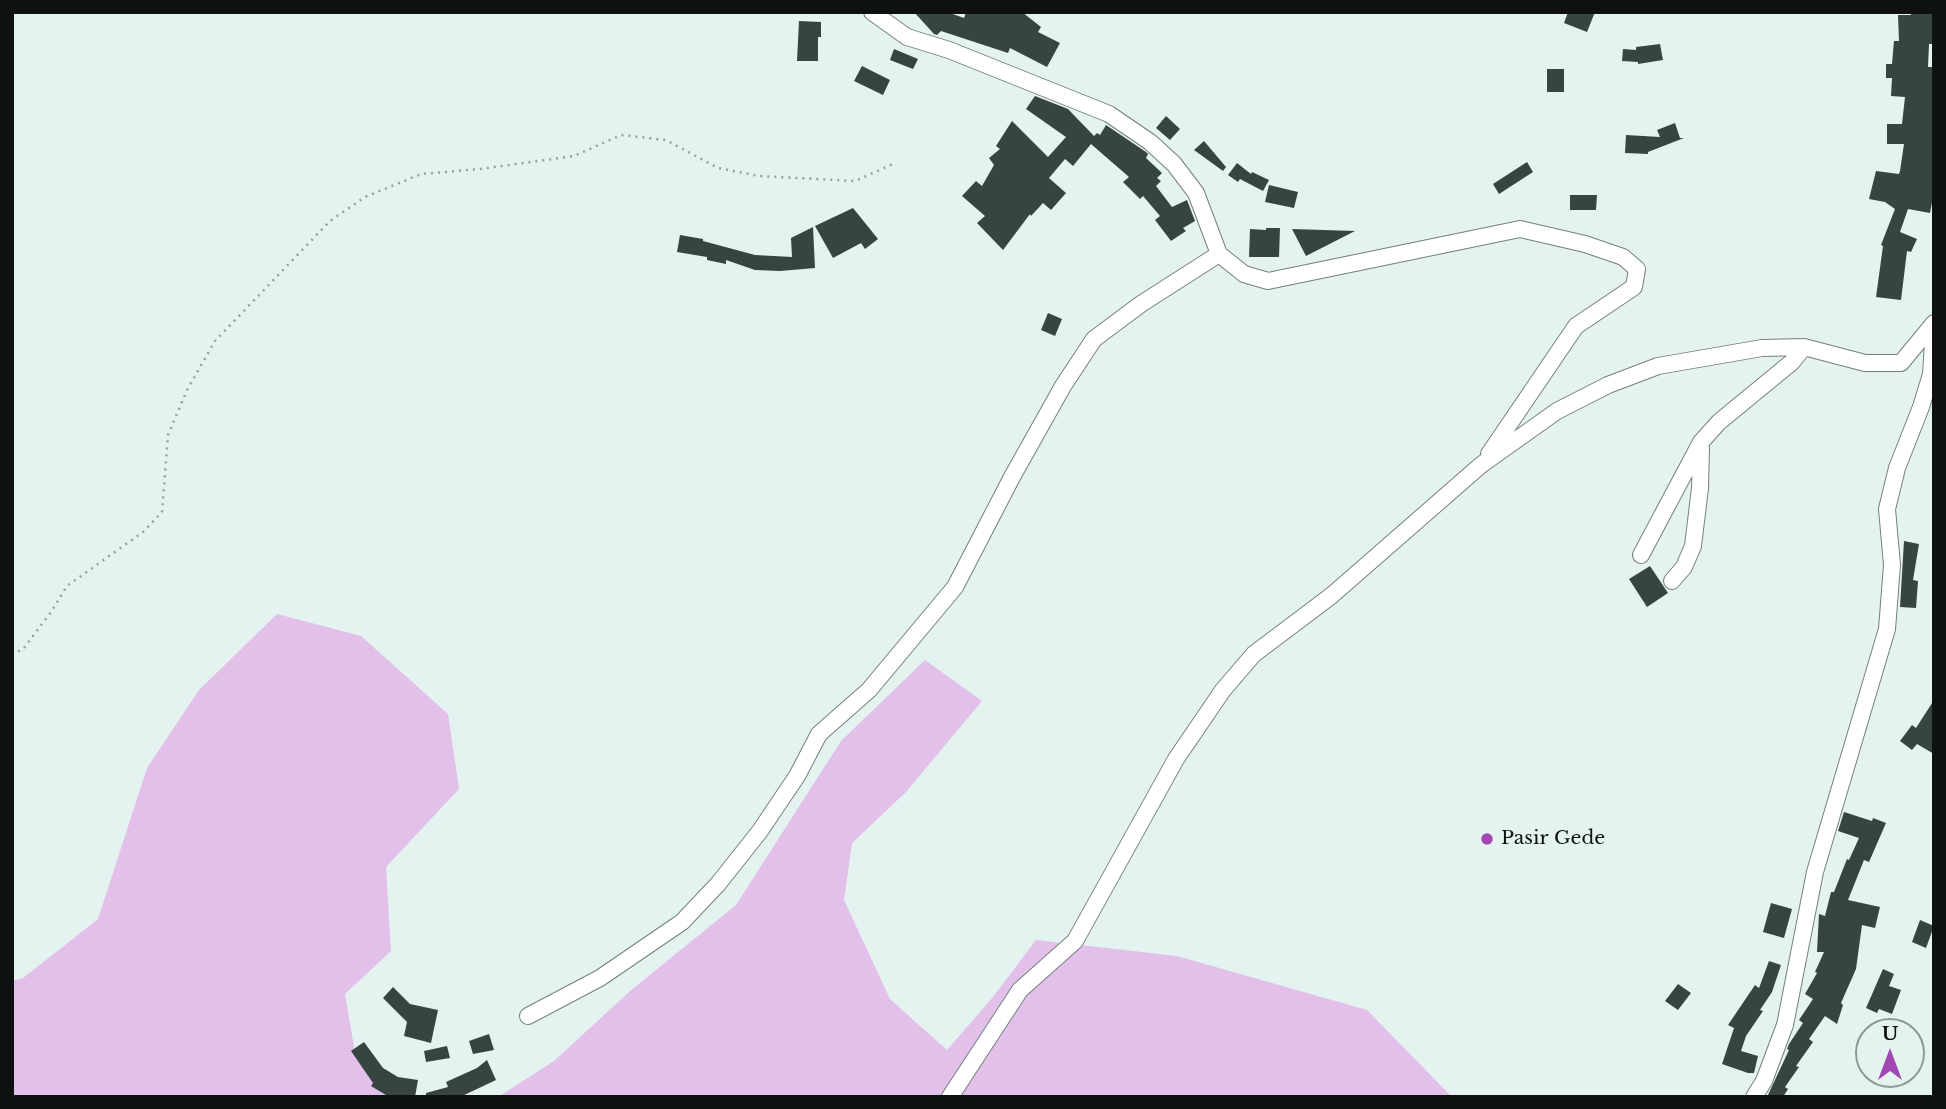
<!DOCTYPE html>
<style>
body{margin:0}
#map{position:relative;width:1946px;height:1109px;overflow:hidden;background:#e4f3f0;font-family:"Libre Baskerville",serif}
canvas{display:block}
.frame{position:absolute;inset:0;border:14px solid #0d1211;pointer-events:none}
.north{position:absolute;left:1855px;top:1018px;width:70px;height:70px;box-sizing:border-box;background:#e4f3f0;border:2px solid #8e9997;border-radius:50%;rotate:0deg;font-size:19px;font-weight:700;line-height:28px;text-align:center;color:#0d1211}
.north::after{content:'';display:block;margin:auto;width:24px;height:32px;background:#a148b4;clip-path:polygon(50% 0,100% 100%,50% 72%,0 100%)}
</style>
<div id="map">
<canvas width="1946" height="1109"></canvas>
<div class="frame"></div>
<div class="north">U</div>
</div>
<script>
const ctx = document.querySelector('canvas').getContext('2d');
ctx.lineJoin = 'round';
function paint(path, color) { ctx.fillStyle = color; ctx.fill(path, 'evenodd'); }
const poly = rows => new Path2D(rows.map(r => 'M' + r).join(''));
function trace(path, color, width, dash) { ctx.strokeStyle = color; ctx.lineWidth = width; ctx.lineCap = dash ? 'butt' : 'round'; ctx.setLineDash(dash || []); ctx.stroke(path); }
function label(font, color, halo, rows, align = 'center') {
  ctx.font = font + ' "Libre Baskerville",serif'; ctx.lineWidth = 7; ctx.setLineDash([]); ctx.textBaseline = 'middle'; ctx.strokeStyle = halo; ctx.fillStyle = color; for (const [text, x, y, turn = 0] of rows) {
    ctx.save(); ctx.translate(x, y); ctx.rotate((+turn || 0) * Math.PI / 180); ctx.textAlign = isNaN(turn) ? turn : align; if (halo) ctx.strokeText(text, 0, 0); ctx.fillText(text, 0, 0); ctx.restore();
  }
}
const green = poly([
 [277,614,361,636,448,714,459,789,386,867,391,951,345,994,356,1059,402,1097,12,1097,12,981,23,978,98,919,147,768,199,690],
 [925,660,982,701,906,792,852,843,844,900,890,999,947,1050,993,997,1036,940,1177,956,1367,1010,1452,1097,498,1097,554,1061,630,991,736,905,841,741]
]);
const building = poly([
 [914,12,947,12,964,18,966,12,1022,12,1041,27,1038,32,1060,43,1047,67,1010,48,1008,53,941,31,937,35,934,34],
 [1568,12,1595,12,1587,32,1564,23],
 [1911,12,1934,12,1934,44,1929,44,1928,67,1934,67,1934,192,1930,213,1908,209,1900,232,1917,239,1911,252,1907,251,1901,300,1876,297,1883,246,1881,245,1895,209,1885,202,1869,199,1876,171,1899,174,1900,171,1904,144,1887,144,1887,124,1902,124,1905,97,1891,96,1892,78,1886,78,1886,64,1892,64,1894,41,1899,41,1898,15,1911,15],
 [799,21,821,22,821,37,818,37,818,61,797,61],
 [1660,44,1663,60,1638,64,1638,62,1622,61,1623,49,1636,50,1636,47],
 [894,49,918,59,913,69,890,60],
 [862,66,890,80,883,95,854,81],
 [1547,69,1564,69,1564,92,1547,92],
 [1035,96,1068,109,1094,136,1097,133,1100,135,1106,125,1146,152,1148,154,1146,158,1162,173,1157,178,1161,181,1156,186,1172,207,1187,200,1195,221,1183,228,1186,231,1171,241,1155,220,1160,216,1143,196,1140,199,1123,182,1129,177,1091,144,1073,166,1065,159,1049,178,1066,193,1051,210,1043,203,1031,216,1030,214,1003,250,977,223,985,216,962,196,976,181,982,186,994,165,989,158,1000,149,996,146,1012,121,1048,157,1066,137,1026,109],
 [1166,116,1180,129,1170,140,1156,128],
 [1675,123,1680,138,1684,138,1648,152,1648,154,1625,153,1626,135,1660,137,1657,130],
 [1204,141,1226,167,1223,171,1194,150],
 [1527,162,1533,172,1499,194,1493,184],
 [1237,163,1251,174,1252,172,1269,180,1263,191,1240,179,1238,182,1228,175],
 [1269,185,1298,192,1294,208,1265,202],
 [1570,195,1597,195,1596,210,1570,210],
 [853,208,878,239,865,249,861,243,833,258,815,226],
 [813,227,815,268,780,271,755,270,726,260,726,264,707,260,707,257,677,252,680,235,703,239,703,241,755,255,792,257,791,238],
 [1266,228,1280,228,1279,257,1249,257,1250,229,1266,230],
 [1292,229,1355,231,1306,256],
 [1048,313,1062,319,1055,336,1041,330],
 [1904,541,1919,544,1913,580,1918,581,1916,608,1900,607],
 [1650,566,1668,593,1647,607,1629,579],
 [1934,700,1934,754,1917,744,1912,750,1900,741,1912,725,1916,728],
 [1844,812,1872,821,1873,818,1886,823,1869,862,1864,860,1848,900,1880,907,1875,928,1862,925,1856,969,1841,1003,1843,1005,1837,1024,1825,1016,1809,1039,1813,1042,1796,1066,1799,1067,1785,1087,1788,1089,1783,1097,1767,1097,1789,1050,1787,1049,1789,1044,1803,1023,1799,1020,1813,999,1805,994,1817,973,1815,972,1824,952,1817,952,1819,914,1825,916,1831,892,1834,892,1847,859,1849,860,1859,838,1838,831],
 [1771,903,1792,909,1784,938,1763,932],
 [1920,920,1934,926,1926,948,1912,942],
 [1769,961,1781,965,1772,992,1760,1010,1763,1011,1746,1036,1741,1051,1758,1056,1754,1073,1748,1073,1722,1064,1734,1028,1728,1025,1755,985,1759,988],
 [1883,969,1894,974,1889,986,1901,990,1892,1014,1879,1009,1877,1013,1866,1008],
 [1678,984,1691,993,1678,1010,1665,1001],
 [393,987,410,1004,438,1010,431,1043,404,1036,407,1022,383,998],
 [489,1034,494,1050,473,1054,469,1041],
 [364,1042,383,1068,398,1077,418,1080,415,1097,386,1095,371,1086,373,1083,351,1051],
 [447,1046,450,1058,426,1062,424,1051],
 [487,1060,496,1080,460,1097,426,1097,426,1093,448,1087,446,1082,477,1068]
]);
const path = poly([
 [12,655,24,648,51,612,67,586,143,532,162,512,168,435,187,390,215,341,330,221,365,197,421,174,480,169,574,156,621,135,666,140,718,168,759,176,855,181,893,164]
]);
const street = poly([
 [872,12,907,37,949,50,1109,114,1150,142,1174,164,1196,193,1219,254,1244,274,1268,281,1520,229,1585,244,1623,257,1637,269,1634,287,1576,326,1489,454],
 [1641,555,1701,442,1719,422,1792,362,1804,347],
 [1672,581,1684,567,1693,546,1700,488,1701,448],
 [528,1016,600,978,682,922,718,884,760,831,797,776,819,734,869,690,955,587,1012,477,1063,386,1094,339,1141,304,1219,254],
 [950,1097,1020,990,1075,941,1176,759,1223,690,1254,654,1331,596,1481,465,1557,411,1608,385,1658,366,1762,348,1804,347,1865,363,1901,363,1934,323],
 [1754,1097,1764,1081,1785,1025,1815,872,1887,629,1892,565,1887,509,1897,468,1921,407,1931,374,1934,327]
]);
const markers = [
 [1487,839,7,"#a148b4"]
];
const poiNames = [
 ["Pasir Gede",1501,839]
];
paint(green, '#e2c0ea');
paint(building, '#384442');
trace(street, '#73807e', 18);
trace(path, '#96a19f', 2.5, [2, 5]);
trace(street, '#fff', 16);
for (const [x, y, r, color] of markers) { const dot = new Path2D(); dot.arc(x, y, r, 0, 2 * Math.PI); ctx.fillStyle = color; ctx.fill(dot); trace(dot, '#e4f3f0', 2.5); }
label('19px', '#0d1211', '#e4f3f0', poiNames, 'left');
</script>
